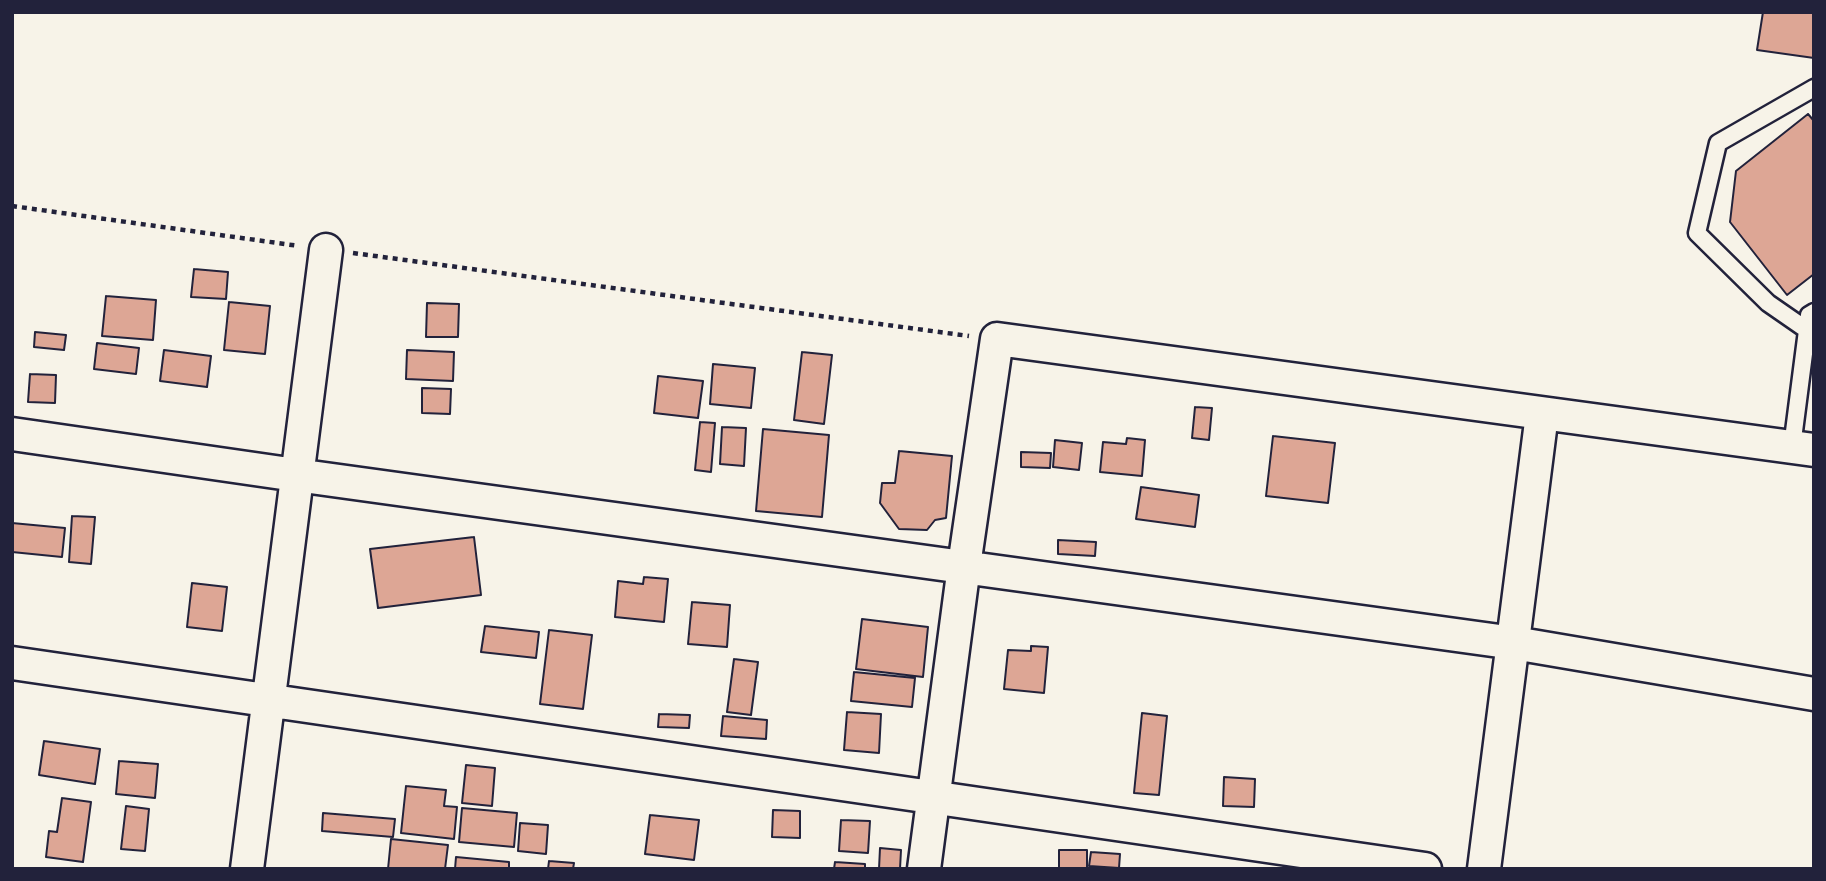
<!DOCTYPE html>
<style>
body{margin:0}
#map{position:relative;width:1826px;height:881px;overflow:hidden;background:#f7f3e8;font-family:"Balsamiq Sans",sans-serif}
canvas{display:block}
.frame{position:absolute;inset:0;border:14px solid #22223b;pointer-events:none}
</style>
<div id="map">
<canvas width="1826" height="881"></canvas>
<div class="frame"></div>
</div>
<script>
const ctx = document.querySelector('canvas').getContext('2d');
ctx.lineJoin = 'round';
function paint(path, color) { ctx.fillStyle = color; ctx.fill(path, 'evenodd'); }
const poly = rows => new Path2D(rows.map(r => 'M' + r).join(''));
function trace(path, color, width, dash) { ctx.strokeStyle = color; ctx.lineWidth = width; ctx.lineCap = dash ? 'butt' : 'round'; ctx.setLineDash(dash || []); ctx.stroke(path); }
const building = poly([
 [1763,12,1814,12,1814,58,1757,50,1763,12],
 [1808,114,1814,121,1814,274,1787,295,1730,222,1736,171,1808,114],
 [194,269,228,272,226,299,191,297,194,269],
 [106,296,156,300,153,340,102,336,106,296],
 [229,302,270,306,265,354,224,350,229,302],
 [427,303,459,304,458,337,426,337,427,303],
 [35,332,66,335,64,350,34,347,35,332],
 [97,343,139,348,136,374,94,369,97,343],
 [164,350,211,356,207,387,160,381,164,350],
 [407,350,454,352,453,381,406,379,407,350],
 [802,352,832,355,824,424,794,420,802,352],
 [713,364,755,368,751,408,710,404,713,364],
 [30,374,56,375,55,403,28,402,30,374],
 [658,376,703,381,698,418,654,413,658,376],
 [422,388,451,389,450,414,422,413,422,388],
 [1195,407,1212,408,1209,440,1192,438,1195,407],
 [700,422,715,423,711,472,695,470,700,422],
 [722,427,746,428,744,466,720,464,722,427],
 [763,429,829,435,822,517,756,511,763,429],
 [1273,436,1335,443,1328,503,1266,496,1273,436],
 [1127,438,1145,440,1142,476,1100,472,1103,442,1126,444,1127,438],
 [1055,440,1082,443,1079,470,1053,467,1055,440],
 [899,451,952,456,946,518,935,520,927,530,899,529,880,503,882,483,895,483,899,451],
 [1021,452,1051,453,1050,468,1021,467,1021,452],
 [1141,487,1199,495,1195,527,1136,519,1141,487],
 [72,516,95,517,91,564,69,562,72,516],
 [12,523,65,528,62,557,12,552,12,523],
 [474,537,481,595,378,608,370,549,474,537],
 [1058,540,1096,542,1095,556,1058,554,1058,540],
 [644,577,668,579,664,622,615,617,618,581,643,584,644,577],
 [192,583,227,587,222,631,187,627,192,583],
 [692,602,730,605,727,647,688,644,692,602],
 [862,619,928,627,923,677,856,669,862,619],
 [485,626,539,632,536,658,481,652,485,626],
 [549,630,592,635,583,709,540,704,549,630],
 [1031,646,1048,647,1044,693,1004,689,1008,650,1031,651,1031,646],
 [734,659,758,662,751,715,727,712,734,659],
 [854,672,915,678,912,707,851,701,854,672],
 [847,712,881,714,879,753,844,750,847,712],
 [1142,713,1167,716,1159,795,1134,793,1142,713],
 [659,714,690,715,689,728,658,727,659,714],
 [723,716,767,720,766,739,721,736,723,716],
 [44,741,100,749,95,784,39,775,44,741],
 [119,761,158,764,155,798,116,794,119,761],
 [466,765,495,768,492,806,462,803,466,765],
 [1224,777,1255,779,1254,807,1223,806,1224,777],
 [406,786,446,790,444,806,457,807,454,839,401,833,406,786],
 [62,798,91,802,83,862,46,857,49,831,57,832,62,798],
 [126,806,149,809,145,851,121,849,126,806],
 [462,808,517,813,514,847,459,842,462,808],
 [773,810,800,811,800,838,772,837,773,810],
 [323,813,395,819,393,837,322,831,323,813],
 [650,815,699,820,694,860,645,854,650,815],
 [841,820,870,821,868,853,839,851,841,820],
 [520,823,548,825,546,854,518,851,520,823],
 [391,839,448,845,445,869,388,869,391,839],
 [880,848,901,850,900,869,879,869,880,848],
 [1059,850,1087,850,1087,869,1059,869,1059,850],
 [1091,852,1120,854,1119,868,1089,866,1091,852],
 [456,857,509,862,509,869,455,869,456,857],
 [549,861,574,863,573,869,548,869,549,861],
 [835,862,865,864,865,869,834,869,835,862]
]);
const path = poly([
 [12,206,299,246],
 [353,253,969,336]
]);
const service = poly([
 [1807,330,1768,303,1697,233,1718,143,1814,88],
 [1792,447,1809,315,1814,312]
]);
const minor = poly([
 [12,434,296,475,1514,643,1814,694],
 [12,663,1425,869],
 [247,869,326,250],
 [924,869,964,566,997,339,1814,450],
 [1484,869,1542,414]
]);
paint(building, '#dda695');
trace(building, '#22223b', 2);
trace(service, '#22223b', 21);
trace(minor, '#22223b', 37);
trace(path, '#22223b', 4.5, [5, 5]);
trace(service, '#f7f3e8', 16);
trace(minor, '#f7f3e8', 32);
</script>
